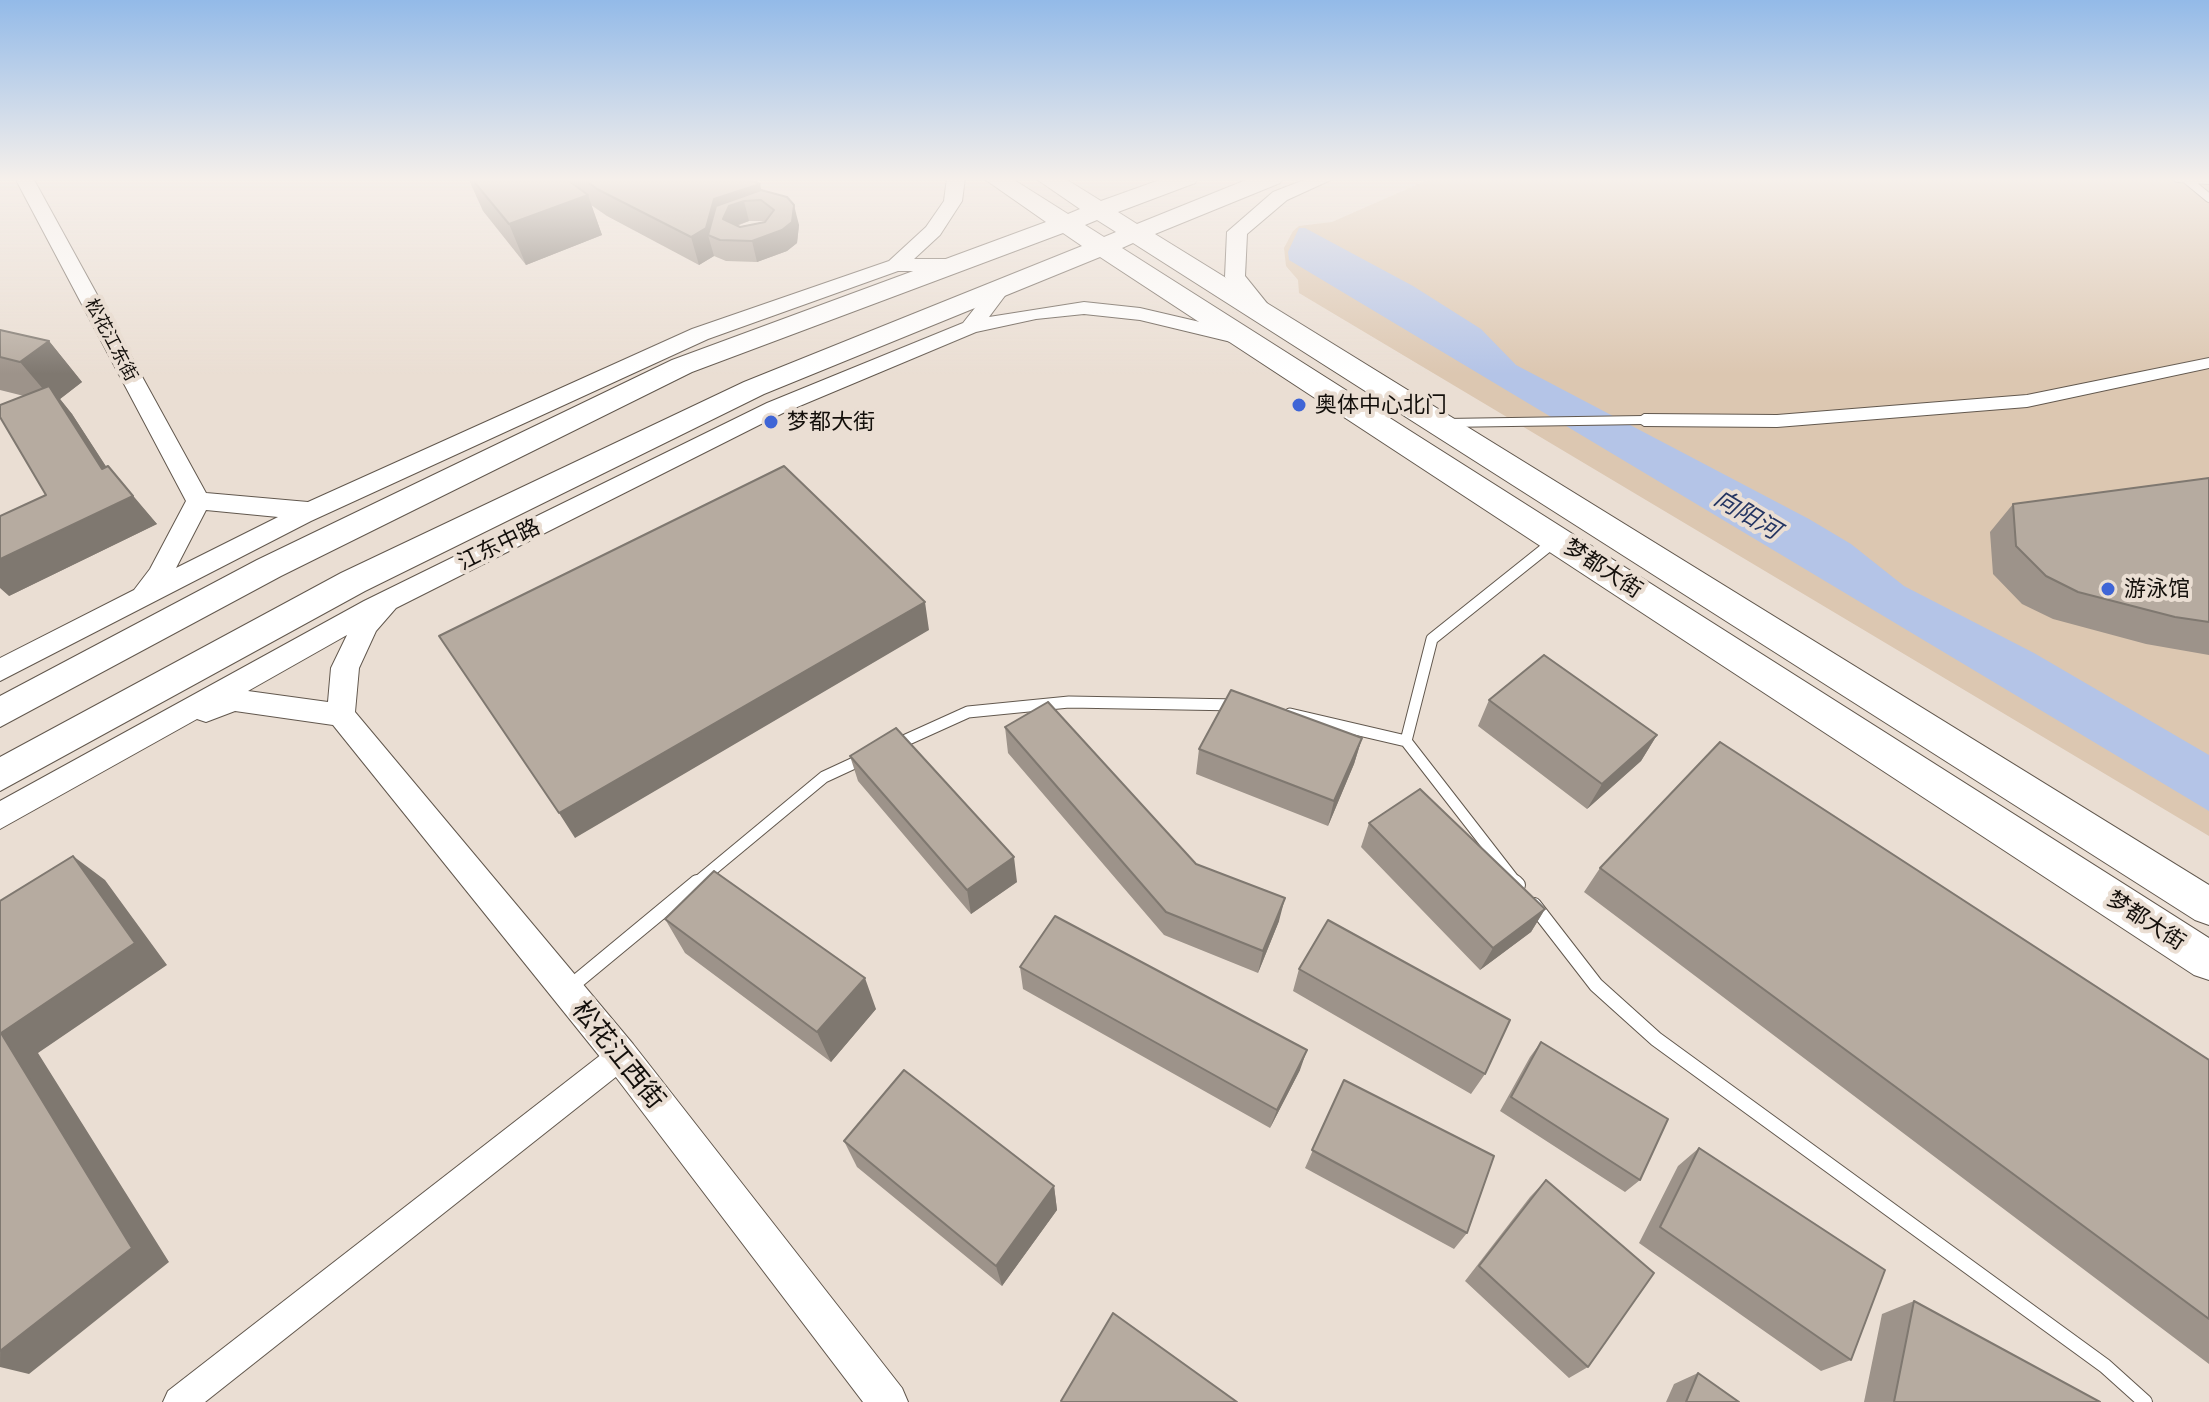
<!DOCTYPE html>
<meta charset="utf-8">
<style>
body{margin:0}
canvas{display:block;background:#eaded3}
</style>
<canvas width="2209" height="1402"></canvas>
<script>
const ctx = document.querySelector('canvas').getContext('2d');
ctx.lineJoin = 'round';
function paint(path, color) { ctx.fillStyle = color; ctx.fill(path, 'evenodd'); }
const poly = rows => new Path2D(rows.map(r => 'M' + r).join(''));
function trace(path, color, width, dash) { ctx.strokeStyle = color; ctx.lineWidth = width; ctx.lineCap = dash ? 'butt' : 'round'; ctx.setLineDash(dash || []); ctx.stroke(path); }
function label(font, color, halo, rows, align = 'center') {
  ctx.font = font + ' Raleway,"Noto Sans SC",sans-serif'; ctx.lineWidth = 8; ctx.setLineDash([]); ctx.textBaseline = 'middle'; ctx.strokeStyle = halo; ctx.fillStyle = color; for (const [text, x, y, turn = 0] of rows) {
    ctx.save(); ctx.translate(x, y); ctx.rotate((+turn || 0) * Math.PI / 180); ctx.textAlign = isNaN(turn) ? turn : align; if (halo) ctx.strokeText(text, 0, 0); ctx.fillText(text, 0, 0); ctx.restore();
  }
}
const green = poly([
 [1432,178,2209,178,2209,836,1299,293,1298,280,1286,266,1284,248,1293,231,1299,226,1332,222]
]);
const water = poly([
 [1299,228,1305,228,1413,286,1481,329,1516,365,1809,519,1851,544,1904,586,2034,653,2209,755,2209,811,1289,260,1288,252]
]);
const serviceFar2 = poly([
 [2178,178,2209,180],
 [2186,179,2209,198],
 [1445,423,1644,420]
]);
const serviceFar1 = poly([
 [1290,714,1406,741],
 [895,745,968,712,1069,702,1238,705],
 [695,884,824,777,865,758],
 [1517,884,1406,741,1432,639,1556,540]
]);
const service = poly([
 [1515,882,1518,885],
 [1534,905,1596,985,1656,1039,2105,1366,2145,1402],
 [570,987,697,882]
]);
const minor = poly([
 [2209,358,2209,368,2027,407,1777,427,1644,426,1635,420,1644,414,1777,415,2027,395,2209,358],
 [621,1043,631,1047,635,1056,631,1065,205,1402,163,1402,168,1391,611,1047,621,1043]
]);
const tertiary = poly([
 [15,178,33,178,206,493,308,502,692,329,889,261,926,227,944,201,947,178,965,178,962,201,940,235,914,259,956,259,966,265,956,271,898,271,708,339,311,521,0,681,0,658,134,590,150,569,186,501,15,178],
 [206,510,278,517,176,568,206,510],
 [1309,178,1335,178,1287,200,1247,234,1245,276,1278,317,1268,323,1261,321,1225,277,1227,232,1273,192,1309,178],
 [1000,283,1010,289,989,317,1084,302,1140,308,1260,336,1263,341,1252,347,1140,320,1084,314,1036,319,976,332,783,413,396,608,376,631,359,668,355,712,633,1044,902,1388,908,1402,863,1402,609,1068,333,725,235,711,206,722,197,719,0,829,0,801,364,601,767,403,963,323,993,285,1000,283],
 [347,635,331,668,328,702,248,691,347,635]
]);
const primary = poly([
 [983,178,1011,178,1068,214,1080,209,1035,178,1064,178,1101,201,1165,178,1199,178,1195,183,1118,212,1137,224,1251,178,1284,178,1280,183,1155,234,2209,885,2209,925,2195,920,1133,243,1122,248,2209,938,2209,980,2194,975,1100,257,764,394,365,591,0,791,0,757,341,573,744,382,1082,246,1063,233,692,372,281,576,0,727,0,696,257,560,672,360,1046,222,983,178],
 [1097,220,1116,232,1104,237,1085,225,1097,220]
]);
const wall = poly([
 [468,178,745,178,760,184,761,190,799,225,797,243,787,251,757,262,726,261,714,256,699,265,607,216,591,205,602,235,526,265,483,211],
 [749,221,766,221,765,222,740,227,737,226],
 [0,330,49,341,82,382,60,399,72,414,106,467,157,524,9,596,46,495,24,396,0,390],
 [2209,478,2209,655,2146,644,2053,619,2022,604,1993,574,1990,532,2013,504],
 [1489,700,1657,735,1641,761,1587,809,1478,726],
 [1005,727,1196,864,1279,921,1258,973,1164,935,1008,753],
 [1362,738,1354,764,1328,826,1196,774,1199,749],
 [850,756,1017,882,971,914,858,781],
 [1369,823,1545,909,1531,932,1480,970,1361,847],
 [1600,868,2209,1060,2209,1364,1584,892],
 [665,919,876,1009,831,1062,685,953],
 [1020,967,1300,1070,1270,1128,1023,989],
 [1299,969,1485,1074,1471,1094,1293,991],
 [1541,1042,1640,1180,1625,1192,1500,1111,1530,1057],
 [1344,1080,1467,1233,1454,1249,1305,1168],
 [844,1141,1054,1186,1057,1210,1002,1286,857,1167],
 [1699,1148,1851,1360,1821,1371,1639,1243,1678,1166],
 [1546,1180,1588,1367,1569,1378,1465,1281,1530,1197],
 [1914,1301,2100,1402,1864,1402,1882,1314],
 [1698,1373,1739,1402,1666,1402,1674,1384]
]);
const shadedWall = poly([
 [760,184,764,203,761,200,744,201,749,221,708,235,714,256,699,265,691,237,714,199],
 [588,195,602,235,526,265,509,224],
 [794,205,799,225,797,243,787,251,757,262,752,241],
 [49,341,82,382,60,399,72,414,126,497,102,469,55,403,20,362],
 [108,466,157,524,9,596,0,588,0,559],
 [925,602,929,630,575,838,559,813],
 [1657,735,1641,761,1587,809,1602,784],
 [1362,738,1354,764,1328,826,1334,801],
 [73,856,105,880,167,965,38,1053,169,1262,29,1374,0,1367,1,1033],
 [1014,857,1017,882,971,914,967,890],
 [1285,898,1279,921,1258,973,1263,951],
 [1545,909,1531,932,1480,970,1493,948],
 [865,978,876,1009,831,1062,817,1032],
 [1307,1050,1300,1070,1270,1128,1277,1110],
 [1054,1186,1057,1210,1002,1286,996,1266]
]);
const building = poly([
 [471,178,565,178,588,195,509,224,471,178],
 [582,178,745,178,760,184,714,199,706,228,691,237,597,189,582,178],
 [761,190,787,197,794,205,792,222,782,230,752,241,720,240,708,235,716,206,761,190],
 [761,200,774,210,765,222,740,227,723,219,729,206,744,201,761,200],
 [0,330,49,341,20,362,0,357,0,330],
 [49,386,102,469,108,466,133,496,0,559,0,516,46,495,0,417,0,405,49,386],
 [784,466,925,602,559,813,439,636,784,466],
 [2209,478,2209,622,2175,617,2078,592,2046,576,2016,546,2013,504,2209,478],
 [1544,655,1657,735,1602,784,1489,700,1544,655],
 [1231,690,1362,738,1334,801,1199,749,1231,690],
 [1048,702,1196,864,1285,898,1263,951,1166,912,1005,727,1048,702],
 [896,728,1014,857,967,890,850,756,896,728],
 [1720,742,2209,1060,2209,1319,1600,868,1720,742],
 [1420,789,1545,909,1493,948,1369,823,1420,789],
 [73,856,135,943,1,1033,132,1248,0,1351,0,901,73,856],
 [714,871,865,978,817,1032,665,919,714,871],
 [1055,916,1307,1050,1277,1110,1020,967,1055,916],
 [1328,920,1510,1020,1485,1074,1299,969,1328,920],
 [1541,1042,1668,1119,1640,1180,1511,1097,1541,1042],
 [904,1070,1054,1186,996,1266,844,1141,904,1070],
 [1344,1080,1494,1156,1467,1233,1312,1150,1344,1080],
 [1699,1148,1885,1270,1851,1360,1660,1227,1699,1148],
 [1546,1180,1654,1273,1588,1367,1479,1266,1546,1180],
 [1914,1301,2100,1402,1894,1402,1914,1301],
 [1113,1313,1237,1402,1062,1402,1061,1401,1113,1313],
 [1698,1373,1739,1402,1686,1402,1698,1373]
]);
const markers = [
 [1299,405,8,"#3f65d6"],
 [771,422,8,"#3f65d6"],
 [2108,589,8,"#3f65d6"]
];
const farStreetnames = [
 ["松花江东街",111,340,62]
];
const poiNames = [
 ["奥体中心北门",1315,405],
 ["梦都大街",787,422],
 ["游泳馆",2124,589]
];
const streetNames = [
 ["江东中路",499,545,-26],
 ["梦都大街",1603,569,33],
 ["梦都大街",2146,921,33]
];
const waterNames = [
 ["向阳河",1747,515,31]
];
const nearStreetnames = [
 ["松花江西街",618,1055,51]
];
paint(green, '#dcc7b1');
paint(water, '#b4c4e7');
trace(serviceFar2, '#62584e', 10);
trace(serviceFar1, '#62584e', 13);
trace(service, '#62584e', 16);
trace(minor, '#62584e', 2);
trace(tertiary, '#62584e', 2);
trace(primary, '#62584e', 2);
trace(serviceFar2, '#fff', 8);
trace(serviceFar1, '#fff', 11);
trace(service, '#fff', 14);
paint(minor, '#fff');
paint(tertiary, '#fff');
paint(primary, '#fff');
paint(wall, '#9d938a');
paint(shadedWall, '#7f7870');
paint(building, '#b6aba0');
trace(building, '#7f7870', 2);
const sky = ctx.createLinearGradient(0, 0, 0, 374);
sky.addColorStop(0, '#93bae8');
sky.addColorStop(0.48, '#f6f0eb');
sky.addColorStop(1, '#f6f0eb00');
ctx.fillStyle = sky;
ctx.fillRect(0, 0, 2209, 374);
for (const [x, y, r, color] of markers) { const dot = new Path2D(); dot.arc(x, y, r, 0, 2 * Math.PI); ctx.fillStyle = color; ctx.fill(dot); trace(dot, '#eaded3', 3); }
label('18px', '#130f0b', '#eaded3', farStreetnames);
label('22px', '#130f0b', '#eaded3', poiNames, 'left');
label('22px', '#130f0b', '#eaded3', streetNames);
label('italic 24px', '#243562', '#eaded3', waterNames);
label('26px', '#130f0b', '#eaded3', nearStreetnames);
</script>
